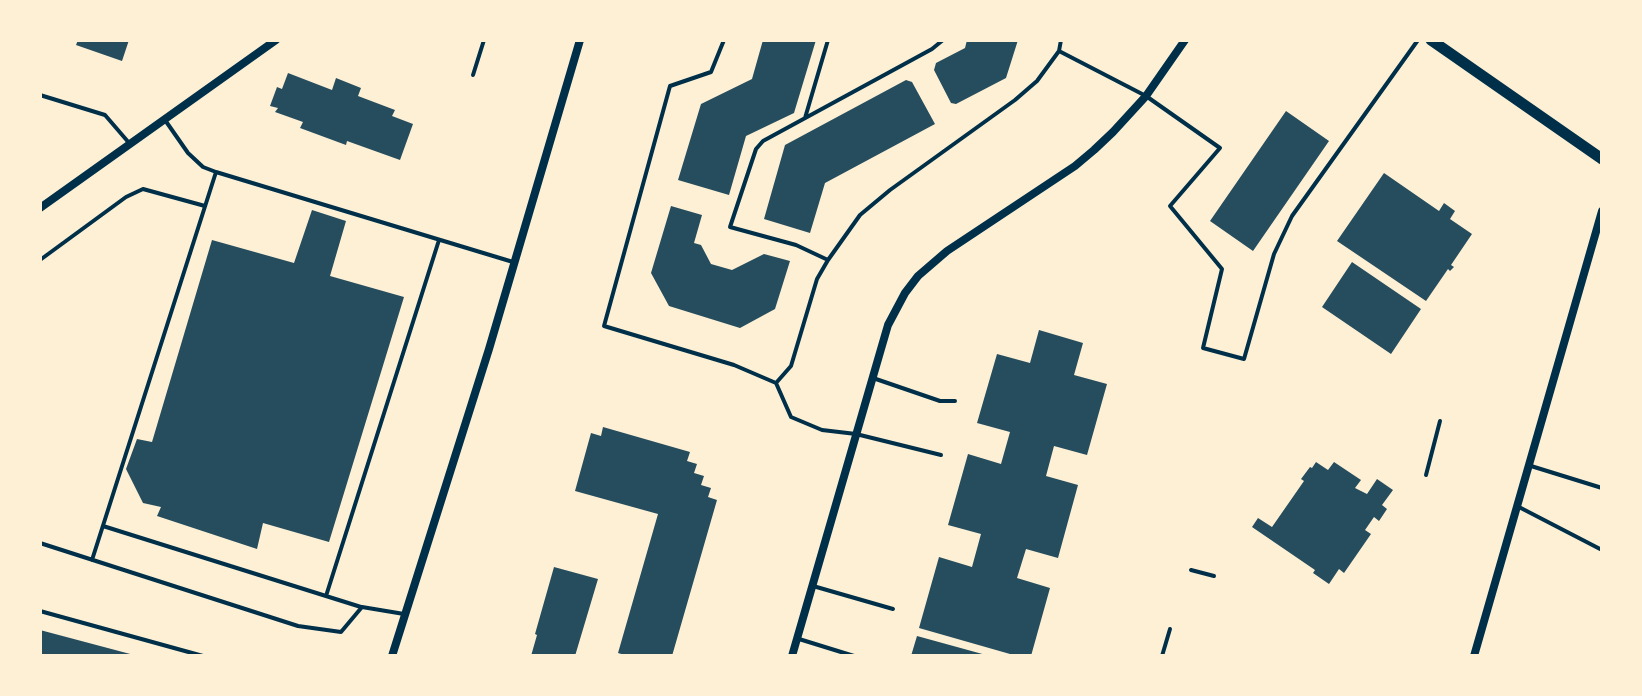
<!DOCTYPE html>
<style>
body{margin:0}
#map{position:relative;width:1642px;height:696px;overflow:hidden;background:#fdf0d5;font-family:"Open Sans",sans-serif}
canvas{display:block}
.frame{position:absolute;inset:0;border:42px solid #fdf0d5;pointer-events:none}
</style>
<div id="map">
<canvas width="1642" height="696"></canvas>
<div class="frame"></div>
</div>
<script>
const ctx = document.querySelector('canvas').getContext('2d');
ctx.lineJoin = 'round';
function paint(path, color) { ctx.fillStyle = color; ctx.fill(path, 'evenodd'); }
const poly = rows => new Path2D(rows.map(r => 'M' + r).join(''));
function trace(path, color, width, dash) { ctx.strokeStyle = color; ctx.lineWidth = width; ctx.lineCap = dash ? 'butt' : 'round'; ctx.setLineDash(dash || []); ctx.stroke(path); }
const building = poly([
 [78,40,129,40,122,61,76,45],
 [763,40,816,40,794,113,746,136,729,195,678,180,701,104,752,79],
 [967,40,1018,40,1006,78,956,104,951,103,934,70,936,63,965,48],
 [288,73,332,90,336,78,361,88,358,96,395,110,392,116,413,124,400,160,347,141,346,145,300,128,303,122,275,112,278,108,270,106,277,87,282,89],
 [906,80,912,82,935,124,825,183,810,233,764,219,785,145],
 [1286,111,1329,141,1253,251,1210,221],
 [1384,173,1439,211,1444,203,1455,211,1450,219,1472,234,1451,265,1454,267,1450,271,1448,269,1426,301,1337,241],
 [671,206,702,215,694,243,701,245,711,264,732,270,764,254,790,261,775,309,740,328,669,306,651,273],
 [312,210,346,221,330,276,404,297,329,542,263,523,257,549,157,516,161,507,143,503,126,469,137,439,152,442,212,240,294,263],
 [1352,262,1421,309,1391,354,1322,307],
 [1039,330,1083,343,1074,375,1107,384,1087,455,1054,446,1046,476,1078,485,1058,558,1026,549,1017,578,1050,588,1031,656,1017,656,919,628,939,557,972,567,981,534,948,525,968,454,1001,464,1010,432,977,423,997,354,1030,363],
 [603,427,690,452,687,461,697,464,694,473,704,476,701,485,711,488,708,497,717,500,672,656,628,656,618,653,658,514,575,491,591,433,601,436],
 [1316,462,1328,470,1334,462,1361,480,1355,488,1367,494,1377,479,1393,490,1382,505,1387,509,1379,521,1374,517,1365,530,1371,534,1344,573,1339,569,1329,584,1313,573,1315,570,1252,527,1258,518,1272,527,1304,481,1301,479,1310,467,1312,468],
 [554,567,598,579,575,656,531,656,537,635,535,634],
 [40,630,134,655,134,656,40,656],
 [917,636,986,655,986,656,911,656]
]);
const service = poly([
 [724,40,711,72,670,86,604,326,734,365,776,383,791,417,822,430,856,434,941,455],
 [1061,40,1059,51,1146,96,1220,148,1170,206,1222,269,1203,348,1244,359,1274,254,1292,216,1418,40],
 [473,75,484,40],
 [40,95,105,115,130,144],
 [805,118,828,40],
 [165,120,188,153,203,167,216,172,513,262],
 [40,260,126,197,143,189,205,206],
 [828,260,796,245,730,227,756,149,763,141,932,49,943,40],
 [873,378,940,401,955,401],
 [776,383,791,366,817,279,828,260,860,215,890,190,1015,100,1037,81,1059,51],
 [1531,466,1602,488],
 [1426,475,1440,421],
 [1517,506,1602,550],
 [103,526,361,607],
 [40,543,298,626,341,632,362,607,404,614],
 [92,560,216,172],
 [1191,570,1214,576],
 [813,586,893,609],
 [326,596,439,240],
 [40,611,203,656],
 [799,639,854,656],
 [1162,656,1170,629]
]);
const minor = poly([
 [40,208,276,40],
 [392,656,489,349,580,40],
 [792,656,881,349,888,325,905,293,918,276,947,251,1075,166,1094,150,1113,132,1146,96,1185,40],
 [1474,656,1602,211]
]);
const tertiary = poly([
 [1431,40,1602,159]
]);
paint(building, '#264d5e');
trace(service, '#003049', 4);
trace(minor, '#003049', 8);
trace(tertiary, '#003049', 11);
</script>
